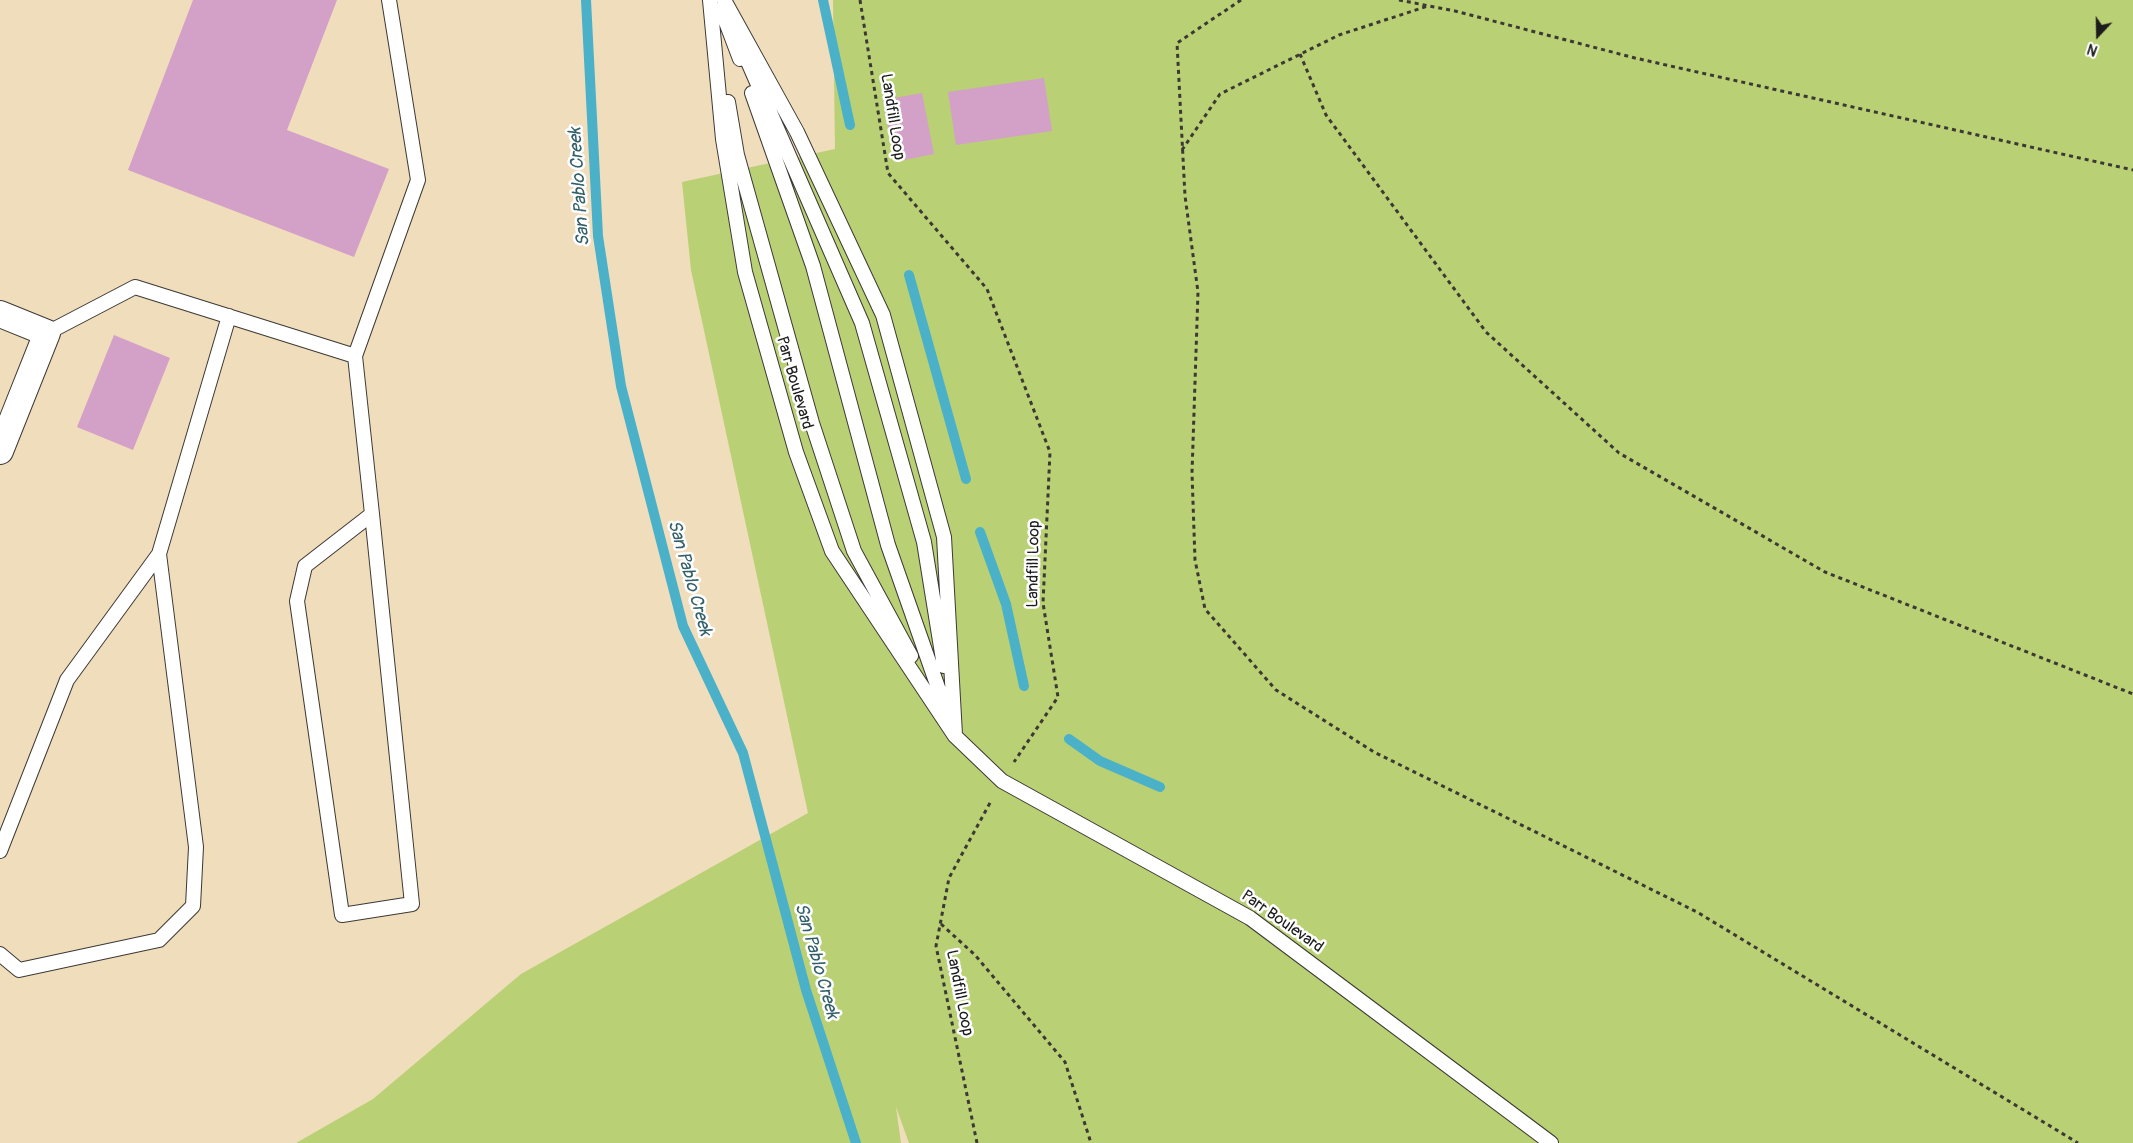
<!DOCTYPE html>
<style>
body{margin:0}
#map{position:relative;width:2133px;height:1143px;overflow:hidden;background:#f0ddbb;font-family:Pangolin,sans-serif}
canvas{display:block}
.north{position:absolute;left:2073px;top:10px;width:50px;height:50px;-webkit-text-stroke:4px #fff;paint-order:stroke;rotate:201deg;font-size:14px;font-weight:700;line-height:20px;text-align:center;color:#1c1c1c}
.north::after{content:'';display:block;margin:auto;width:18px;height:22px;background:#1c1c1c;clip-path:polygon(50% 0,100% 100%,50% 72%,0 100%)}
</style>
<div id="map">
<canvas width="2133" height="1143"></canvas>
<div class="north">N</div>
</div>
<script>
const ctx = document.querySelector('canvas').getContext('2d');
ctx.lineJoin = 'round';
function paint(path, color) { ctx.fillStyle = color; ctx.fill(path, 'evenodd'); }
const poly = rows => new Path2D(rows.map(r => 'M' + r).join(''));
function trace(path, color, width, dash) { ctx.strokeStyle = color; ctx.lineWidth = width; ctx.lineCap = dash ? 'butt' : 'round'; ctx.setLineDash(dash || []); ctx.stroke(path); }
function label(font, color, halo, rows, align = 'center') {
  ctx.font = font + ' Pangolin,sans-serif'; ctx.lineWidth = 5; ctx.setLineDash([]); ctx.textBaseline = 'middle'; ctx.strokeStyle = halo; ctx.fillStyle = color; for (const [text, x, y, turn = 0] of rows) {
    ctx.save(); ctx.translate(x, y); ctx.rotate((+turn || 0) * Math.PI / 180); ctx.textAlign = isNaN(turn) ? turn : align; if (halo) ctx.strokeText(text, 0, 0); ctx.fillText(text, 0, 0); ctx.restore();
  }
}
const green = poly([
 [833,0,2133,0,2133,1143,909,1143,896,1107,901,1143,296,1143,373,1099,521,974,808,813,691,270,682,182,835,149]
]);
const stream = poly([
 [586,0,598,236,621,386,683,626,743,753,806,990,856,1143],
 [823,0,850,125],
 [909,275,966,479],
 [980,532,1006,604,1024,686],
 [1069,739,1100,761,1160,787]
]);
const building = poly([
 [193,0,337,0,287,130,389,169,354,257,128,170],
 [1044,78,1052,131,956,145,948,92],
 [922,93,934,154,895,162,883,100],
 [114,335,170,358,133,450,77,427]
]);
const path = poly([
 [860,0,888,173,987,289,1050,452,1043,603,1058,697,1014,762],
 [1241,0,1177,43,1185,196,1198,292,1192,473,1195,560,1205,609,1276,690,1374,752,1697,912,2078,1143],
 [1399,0,1455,11,1635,58,2133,170],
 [1300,54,1326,115,1486,332,1619,453,1825,572,2133,694],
 [1182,150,1220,94,1339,35,1428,6],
 [941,924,975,955,1065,1062,1091,1143],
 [977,1143,936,946,949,878,991,801]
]);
const lane = poly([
 [710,0,723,139,745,272,796,452,832,551,955,736,1002,781,1250,918,1551,1143],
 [724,0,797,132,883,315,944,537,955,735],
 [721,9,740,59],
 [742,48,862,323,924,542,944,666],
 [752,93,813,266,888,545,948,716],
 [728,102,737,155,812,423,854,551,911,656],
 [47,333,135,287,355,356,418,180,389,0],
 [355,356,372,514,412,904,342,915,297,601,305,566,372,514],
 [0,851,67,680,159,554,229,316],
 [0,954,19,970,159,940,193,906,196,847,159,554]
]);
const street = poly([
 [0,314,47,333,0,451]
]);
const streetNames = [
 ["Landfill Loop",892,117,81],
 ["Parr Boulevard",794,383,74],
 ["Landfill Loop",1034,564,-89],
 ["Parr Boulevard",1282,922,35],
 ["Landfill Loop",959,993,79]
];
const waterNames = [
 ["San Pablo Creek",580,187,-94],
 ["San Pablo Creek",689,578,74],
 ["San Pablo Creek",816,961,74]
];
paint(green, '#b9d074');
trace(stream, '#4ab1c9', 10);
paint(building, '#d3a0c8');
trace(lane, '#3c3934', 16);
trace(street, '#3c3934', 28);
trace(path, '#3c3934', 3, [4, 4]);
trace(lane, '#fff', 14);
trace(street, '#fff', 26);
label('16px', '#1c1c1c', '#fff', streetNames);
label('italic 18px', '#315f6a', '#fff', waterNames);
</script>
